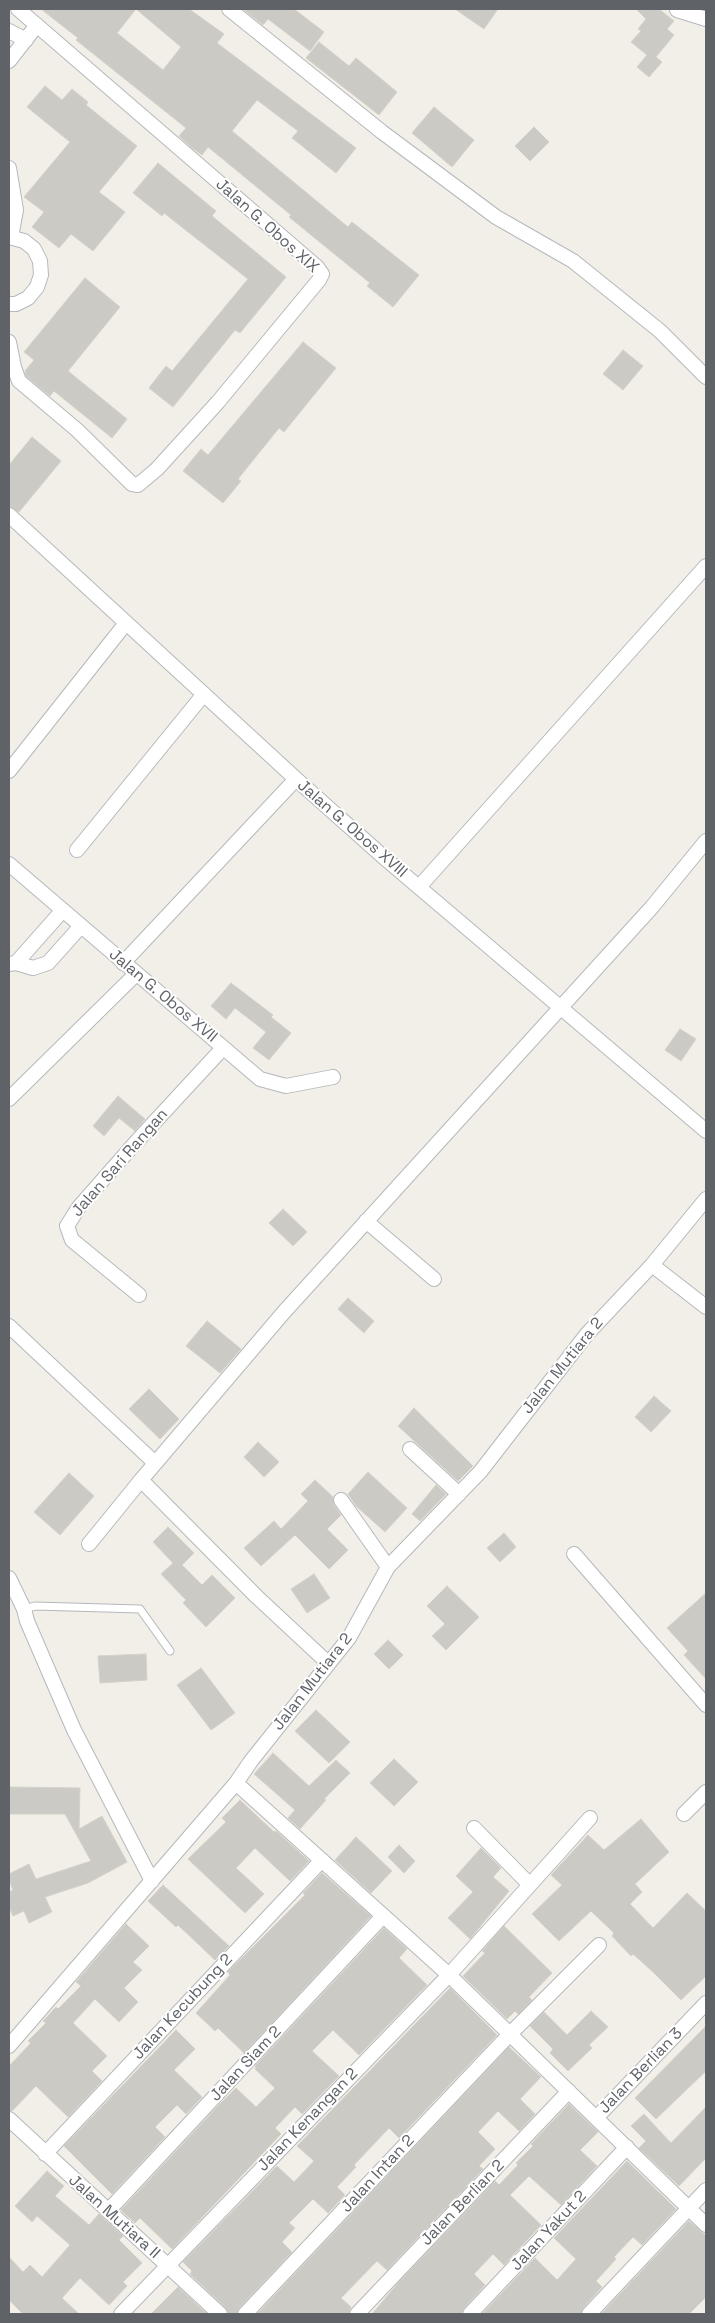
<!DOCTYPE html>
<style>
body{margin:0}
#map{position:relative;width:715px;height:2323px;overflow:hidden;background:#f1efe8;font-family:"Space Grotesk",sans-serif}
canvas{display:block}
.frame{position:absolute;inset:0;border:10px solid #5f6368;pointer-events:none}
</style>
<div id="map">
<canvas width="715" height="2323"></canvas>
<div class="frame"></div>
</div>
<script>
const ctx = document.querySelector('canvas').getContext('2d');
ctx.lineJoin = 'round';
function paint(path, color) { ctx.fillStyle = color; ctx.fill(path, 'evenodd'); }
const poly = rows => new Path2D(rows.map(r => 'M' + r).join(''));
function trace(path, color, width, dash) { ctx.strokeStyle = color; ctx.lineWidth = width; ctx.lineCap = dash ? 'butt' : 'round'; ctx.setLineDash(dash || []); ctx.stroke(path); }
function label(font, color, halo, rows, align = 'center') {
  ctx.font = font + ' "Space Grotesk",sans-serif'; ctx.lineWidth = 4; ctx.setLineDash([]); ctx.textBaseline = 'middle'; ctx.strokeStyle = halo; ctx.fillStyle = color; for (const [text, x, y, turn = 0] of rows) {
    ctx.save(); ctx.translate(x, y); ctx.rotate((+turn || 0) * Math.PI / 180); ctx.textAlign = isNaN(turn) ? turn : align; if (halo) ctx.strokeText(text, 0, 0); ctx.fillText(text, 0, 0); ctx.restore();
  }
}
const building = poly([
 [41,9,189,9,224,34,217,43,356,148,336,173,292,138,298,131,257,100,232,131,348,227,352,222,419,275,393,307,367,286,370,283,289,217,291,215,208,147,202,155,191,147,179,136,186,128,76,40,78,38,41,9],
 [136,9,181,47,163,70,117,33,136,9],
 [243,9,294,9,324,32,310,51,268,19,263,25,243,9],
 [455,9,498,9,484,29,455,9],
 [636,9,659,9,674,21,667,29,674,35,656,57,662,62,649,77,637,67,647,55,631,42,641,31,638,29,646,19,636,9],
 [319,42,349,66,356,58,397,92,379,115,306,58,319,42],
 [45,86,62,100,72,89,88,102,86,105,137,146,99,192,125,212,93,251,71,234,59,248,32,227,44,212,24,197,70,142,27,107,45,86],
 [434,107,474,140,452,167,412,133,434,107],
 [534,127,549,142,530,161,515,146,534,127],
 [158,163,216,211,212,216,286,277,240,333,235,330,173,407,149,388,166,366,172,371,248,279,164,213,162,216,133,193,158,163],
 [85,278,120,307,68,371,127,419,112,438,54,391,50,396,26,376,25,371,34,360,24,352,85,278],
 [303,342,336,368,284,432,279,428,238,479,241,481,223,503,183,471,201,449,208,455,303,342],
 [623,350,643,366,623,390,603,374,623,350],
 [32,437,61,461,19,512,9,506,9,465,32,437],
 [231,983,273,1015,271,1017,291,1033,269,1060,253,1048,266,1032,235,1008,226,1019,211,1006,231,983],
 [680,1029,696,1039,681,1061,665,1050,680,1029],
 [118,1096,145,1119,135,1131,119,1118,104,1136,93,1126,118,1096],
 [283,1209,307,1232,293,1246,269,1223,283,1209],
 [348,1298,374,1321,364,1333,338,1309,348,1298],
 [207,1321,241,1349,220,1373,186,1346,207,1321],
 [149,1389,179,1419,160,1439,129,1409,149,1389],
 [654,1396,671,1411,651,1432,635,1417,654,1396],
 [414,1408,473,1466,458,1481,398,1426,414,1408],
 [258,1442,279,1462,264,1477,244,1457,258,1442],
 [368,1472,407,1508,385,1532,356,1506,348,1494,368,1472],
 [69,1473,94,1496,60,1535,34,1512,69,1473],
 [315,1480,333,1497,334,1505,341,1515,327,1529,348,1550,329,1569,295,1535,261,1566,244,1548,274,1521,281,1529,308,1501,301,1494,315,1480],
 [436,1485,446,1494,420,1521,412,1514,436,1485],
 [168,1527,194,1553,182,1565,202,1585,212,1575,235,1598,206,1627,183,1603,186,1600,161,1574,173,1563,153,1542,168,1527],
 [504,1533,516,1547,500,1562,487,1548,504,1533],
 [314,1574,330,1598,307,1613,291,1589,314,1574],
 [447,1586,479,1617,446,1650,432,1636,445,1624,427,1606,447,1586],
 [706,1593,706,1679,684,1655,688,1651,667,1628,706,1593],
 [388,1640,403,1655,389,1669,374,1654,388,1640],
 [146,1654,147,1680,100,1683,98,1656,146,1654],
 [201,1668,235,1713,211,1730,177,1685,201,1668],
 [316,1710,350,1742,329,1763,295,1731,316,1710],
 [273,1753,309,1786,336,1760,350,1773,324,1799,326,1800,300,1829,288,1818,295,1810,254,1774,273,1753],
 [394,1759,418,1782,394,1806,370,1783,394,1759],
 [9,1787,80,1788,79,1829,102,1816,127,1862,88,1883,45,1897,52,1912,29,1923,24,1911,13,1916,9,1907,9,1892,13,1890,9,1880,9,1874,29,1864,36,1879,91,1861,65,1814,9,1814,9,1787],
 [240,1800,274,1832,276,1831,309,1861,290,1881,255,1848,236,1868,264,1894,245,1913,188,1859,226,1822,222,1818,240,1800],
 [641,1819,669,1852,635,1884,642,1892,630,1904,653,1928,687,1893,706,1911,706,1976,681,2000,653,1972,633,1954,631,1956,612,1936,614,1933,591,1911,559,1941,532,1914,562,1885,551,1875,588,1835,604,1850,641,1819],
 [356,1837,392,1871,371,1893,335,1860,356,1837],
 [399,1845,415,1861,404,1873,388,1857,399,1845],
 [481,1848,501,1868,493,1877,509,1891,470,1939,448,1918,473,1892,456,1876,481,1848],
 [322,1873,371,1916,244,2053,218,2028,215,2031,196,2013,230,1975,228,1972,305,1895,303,1893,322,1873],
 [163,1885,229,1946,215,1960,178,1925,176,1927,148,1901,163,1885],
 [126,1924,149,1946,133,1962,142,1970,124,1988,138,2002,119,2022,95,1999,73,2023,107,2056,92,2071,102,2081,68,2117,36,2086,12,2111,9,2110,9,2066,31,2043,28,2041,46,2023,43,2021,56,2007,58,2009,81,1986,76,1982,126,1924],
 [504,1926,552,1973,529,1997,532,2000,518,2014,515,2011,507,2019,463,1976,485,1953,482,1951,504,1926],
 [384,1928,407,1949,399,1958,427,1985,359,2055,333,2030,312,2051,339,2076,302,2114,295,2107,275,2128,281,2134,172,2249,140,2218,135,2223,121,2210,217,2107,236,2088,256,2107,275,2088,255,2069,256,2065,384,1928],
 [450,1988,497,2035,399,2138,389,2128,354,2165,356,2167,337,2187,345,2195,328,2213,313,2199,289,2223,295,2228,282,2242,292,2252,239,2308,236,2314,229,2314,226,2308,190,2274,192,2271,183,2262,277,2166,294,2182,314,2161,297,2146,450,1988],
 [591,2011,608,2027,589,2045,592,2048,568,2071,550,2053,553,2049,530,2026,544,2012,567,2035,591,2011],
 [706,2026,706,2071,656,2119,635,2098,706,2026],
 [176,2030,195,2049,174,2070,202,2097,186,2114,177,2105,155,2127,165,2137,112,2194,64,2146,176,2030],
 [509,2047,541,2077,520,2099,535,2114,519,2131,498,2111,478,2132,495,2149,479,2166,483,2169,387,2270,377,2261,341,2298,351,2307,348,2314,257,2314,509,2047],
 [569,2104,598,2132,580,2150,597,2166,561,2205,529,2176,510,2195,541,2225,504,2265,493,2254,474,2274,485,2285,464,2308,461,2314,372,2314,399,2282,495,2181,499,2185,518,2165,516,2163,533,2146,531,2144,569,2104],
 [706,2107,706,2158,679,2186,639,2148,646,2141,631,2126,644,2114,671,2143,706,2107],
 [627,2161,676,2209,642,2245,633,2237,614,2257,616,2259,596,2281,602,2287,583,2308,580,2314,482,2314,535,2258,557,2280,576,2259,554,2238,627,2161],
 [47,2171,64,2186,55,2196,89,2225,99,2214,123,2236,119,2240,142,2263,123,2282,127,2286,109,2305,80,2278,62,2298,79,2314,23,2314,9,2300,9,2257,23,2272,30,2265,42,2277,70,2245,37,2216,32,2222,15,2206,47,2171],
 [689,2221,706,2236,706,2297,689,2314,601,2314,689,2221],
 [178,2287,207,2314,151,2314,178,2287]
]);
const lane = poly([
 [24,1609,35,1606,140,1609,170,1651]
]);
const street = poly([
 [229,9,382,132,496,217,573,261,660,331,706,377],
 [677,10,706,19],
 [9,31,26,40],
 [9,61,37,25],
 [9,168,16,210,11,237],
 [9,237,24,241,34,249,40,261,41,275,37,287,28,298,16,304,9,304],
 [9,342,14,367,19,381,77,430,132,484,138,485,157,469,218,402,319,280,322,274,317,267,18,9],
 [9,515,296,779,388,861,706,1131],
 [9,771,126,623],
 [77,850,204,694],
 [9,864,260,1079,286,1086,333,1077],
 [419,887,706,566],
 [16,963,63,910],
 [123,963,296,779],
 [9,964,16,963,33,968,48,963,81,926],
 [9,1099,136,974],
 [366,1221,434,1279],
 [652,1265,706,1307],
 [139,1295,72,1240,67,1226,79,1207,137,1141,223,1048],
 [9,1326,154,1462],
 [410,1449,459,1494],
 [341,1500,388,1567],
 [89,1544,141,1480],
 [574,1554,706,1705],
 [9,1578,24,1609,27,1621,74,1730,152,1881],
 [328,1663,256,1596,141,1480,284,1312,652,907,706,841],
 [236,1783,449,1975,706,2225],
 [684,1814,706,1792],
 [474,1828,530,1885],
 [9,2046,236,1783,251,1761,349,1638,388,1567,480,1472,587,1334,652,1265,706,1199],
 [596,2118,706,2003],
 [9,2119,220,2314],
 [45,2154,322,1860],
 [108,2211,383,1916],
 [121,2314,449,1975,590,1818],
 [245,2314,510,2034,599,1945],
 [357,2314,569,2091],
 [470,2314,627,2147],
 [589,2314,706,2190]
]);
const streetNames = [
 ["Jalan G. Obos XIX",267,226,42],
 ["Jalan G. Obos XVIII",352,829,41],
 ["Jalan G. Obos XVII",163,996,40],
 ["Jalan Sari Rangan",120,1163,-49],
 ["Jalan Mutiara 2",563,1366,-51],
 ["Jalan Mutiara 2",313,1682,-52],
 ["Jalan Kecubung 2",183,2007,-47],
 ["Jalan Siam 2",246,2064,-47],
 ["Jalan Berlian 3",641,2071,-46],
 ["Jalan Kenangan 2",308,2120,-46],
 ["Jalan Intan 2",378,2174,-47],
 ["Jalan Berlian 2",463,2203,-46],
 ["Jalan Mutiara II",114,2217,42],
 ["Jalan Yakut 2",549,2231,-47]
];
paint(building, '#cccac5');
trace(building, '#d6d1c6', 1);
trace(lane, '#b5b8bc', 9);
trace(street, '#b5b8bc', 16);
trace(lane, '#fff', 7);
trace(street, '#fff', 14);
label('16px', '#5f6368', '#fff', streetNames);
</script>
